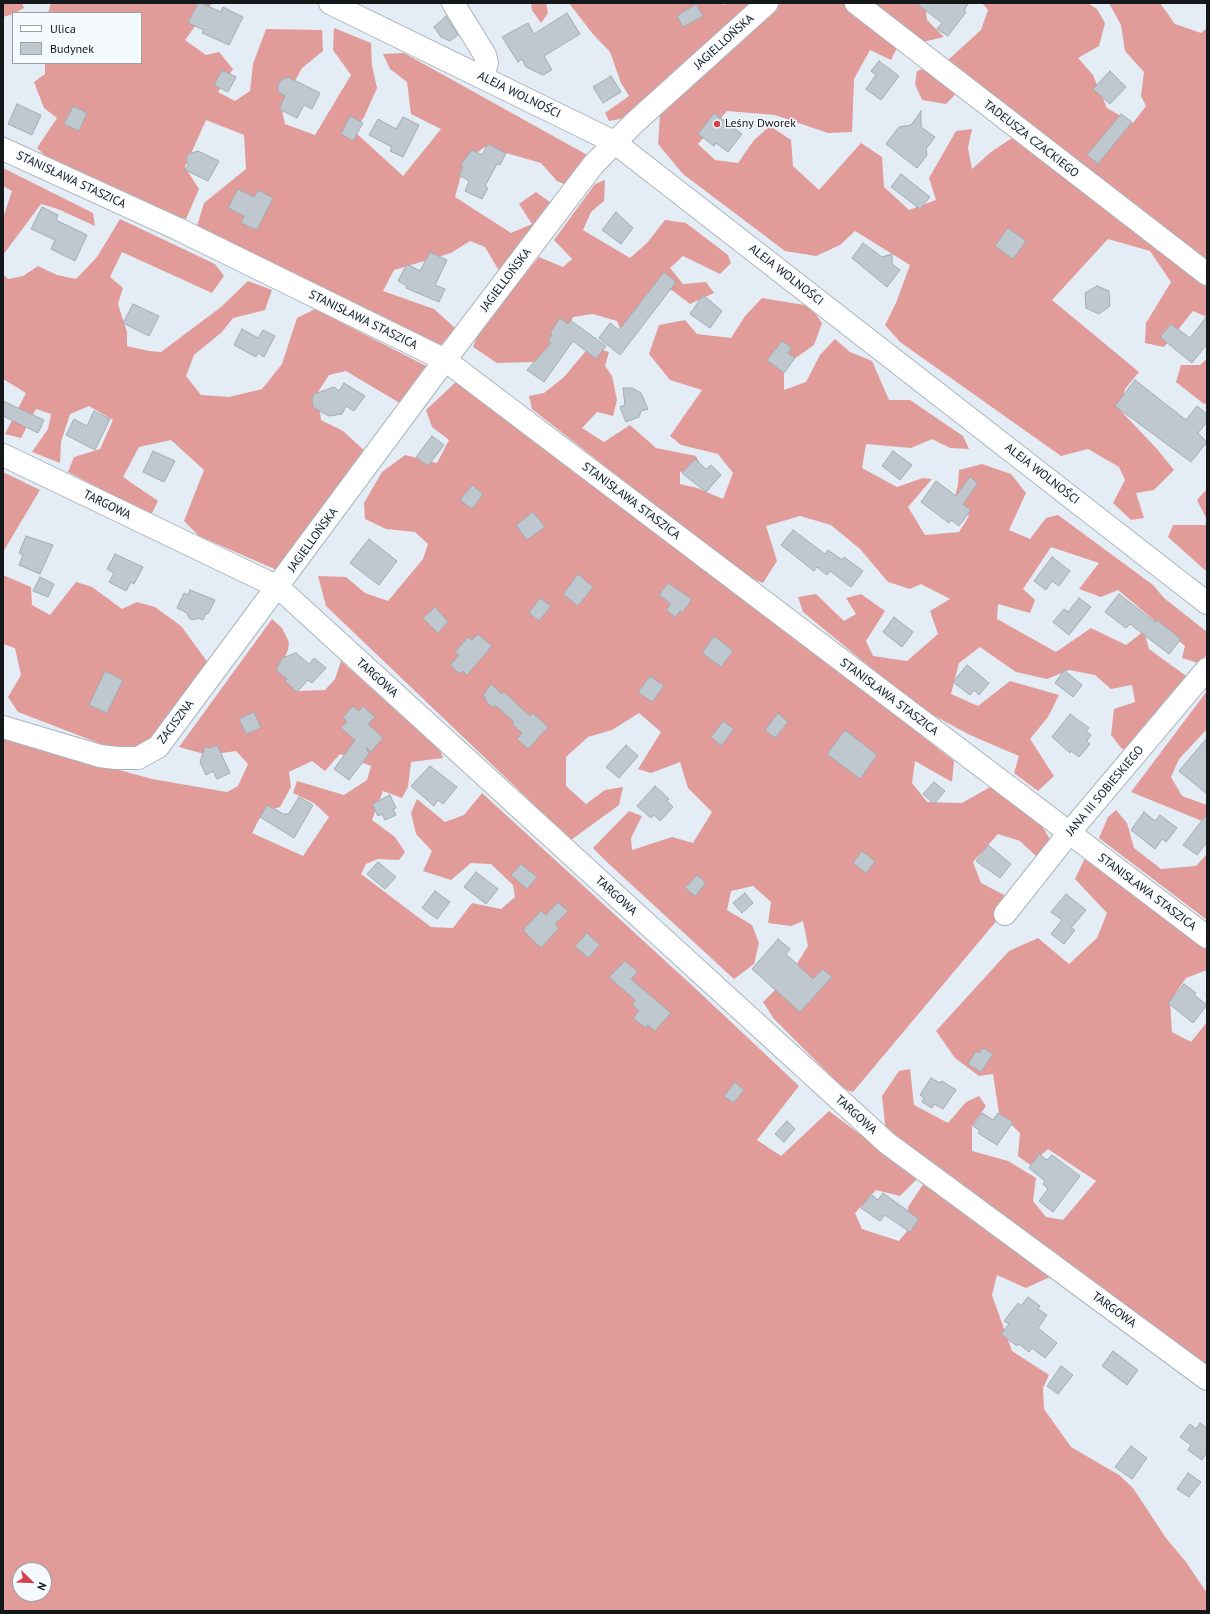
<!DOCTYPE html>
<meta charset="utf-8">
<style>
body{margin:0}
#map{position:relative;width:1210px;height:1614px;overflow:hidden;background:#e4edf5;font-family:"PT Sans",sans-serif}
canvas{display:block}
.frame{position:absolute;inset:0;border:4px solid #15181b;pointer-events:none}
.legend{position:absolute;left:12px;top:12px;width:130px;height:52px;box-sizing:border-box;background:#f4faff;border:1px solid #9ba0a4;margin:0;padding:5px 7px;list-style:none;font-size:12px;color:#15181b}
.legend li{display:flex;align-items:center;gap:8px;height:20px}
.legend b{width:20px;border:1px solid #9ba0a4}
.north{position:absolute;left:12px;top:1562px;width:40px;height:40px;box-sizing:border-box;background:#f4faff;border:1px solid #9ba0a4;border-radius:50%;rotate:113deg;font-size:11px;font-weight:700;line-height:16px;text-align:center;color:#15181b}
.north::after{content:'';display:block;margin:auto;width:14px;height:18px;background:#d2424b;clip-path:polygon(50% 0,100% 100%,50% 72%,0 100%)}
</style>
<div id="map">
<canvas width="1210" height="1614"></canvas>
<div class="frame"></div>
<ul class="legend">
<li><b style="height:5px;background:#fff"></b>Ulica</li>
<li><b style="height:11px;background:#bfc8cf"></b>Budynek</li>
</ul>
<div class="north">N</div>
</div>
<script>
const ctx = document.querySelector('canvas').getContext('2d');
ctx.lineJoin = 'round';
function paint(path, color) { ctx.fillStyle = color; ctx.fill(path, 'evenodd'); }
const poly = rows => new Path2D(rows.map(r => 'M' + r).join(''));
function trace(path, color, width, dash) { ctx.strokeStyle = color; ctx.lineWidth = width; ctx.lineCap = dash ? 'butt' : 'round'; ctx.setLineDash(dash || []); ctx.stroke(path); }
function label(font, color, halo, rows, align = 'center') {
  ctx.font = font + ' "PT Sans",sans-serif'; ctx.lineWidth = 3; ctx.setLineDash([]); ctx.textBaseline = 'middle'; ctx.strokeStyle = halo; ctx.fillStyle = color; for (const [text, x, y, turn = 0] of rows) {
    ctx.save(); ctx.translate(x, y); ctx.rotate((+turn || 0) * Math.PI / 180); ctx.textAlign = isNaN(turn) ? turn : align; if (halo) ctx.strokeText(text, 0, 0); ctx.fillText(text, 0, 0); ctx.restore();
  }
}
const forest = poly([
 [3,3,22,3,24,8,13,14,3,17],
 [51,3,212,3,185,40,206,55,219,52,233,69,218,92,235,101,250,91,253,64,266,29,322,30,323,51,302,68,281,106,285,124,315,135,351,75,333,50,334,28,371,43,372,66,377,88,364,117,354,131,403,176,441,129,411,114,407,82,390,69,383,54,404,53,589,156,569,186,557,181,541,163,485,147,465,161,455,197,511,233,532,224,519,204,536,192,554,205,508,266,498,269,485,247,470,241,451,253,394,270,383,291,434,309,455,328,441,345,221,243,197,226,204,203,246,169,244,135,206,120,185,167,199,189,186,219,169,215,52,162,37,148,57,118,44,108,34,82,45,74,45,63,141,63,141,13,48,13],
 [531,3,546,3,548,13,541,23,532,10],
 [569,3,721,3,724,5,726,3,758,3,637,110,620,119,609,121,605,113,629,96,621,83,610,52,592,33],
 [781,3,925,3,927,20,944,37,897,48,891,60,870,50,854,79,852,132,828,133,775,115,727,111,698,144,715,160,738,163,754,140,770,126,791,140,793,166,819,190,861,143,882,157,884,187,909,210,936,200,929,178,956,131,972,129,968,148,972,169,991,152,1015,136,969,80,946,104,922,100,915,84,917,71,948,60,981,30,988,10,982,3,1088,3,1097,9,1105,23,1099,46,1078,58,1093,75,1107,108,1133,123,1146,106,1141,96,1144,72,1125,51,1121,25,1109,3,1160,3,1175,24,1201,33,1207,28,1207,317,1193,311,1164,347,1145,343,1146,323,1171,282,1150,251,1108,239,1052,300,1139,372,1125,389,1120,410,1157,449,1174,470,1154,490,1136,493,1144,518,1131,520,1113,503,1125,480,1119,467,1088,449,1061,456,900,342,885,325,896,303,910,265,855,231,840,245,816,256,785,251,683,174,658,144,660,114,670,100],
 [3,168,93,213,95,226,58,209,41,204,3,255,3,218,12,191,3,186],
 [605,180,604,201,591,212,583,230,630,258,647,243,665,220,686,223,728,255,731,263,720,274,683,256,670,268,683,284,706,282,714,293,690,304,673,291,661,286,634,338,622,333,617,321,593,314,573,317,555,355,546,356,533,362,497,363,473,347,479,331,539,257,563,267,572,259,554,240,595,184],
 [120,219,215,264,224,276,212,293,122,252,110,277,123,288,118,304,127,332,127,346,149,351,161,352,221,307,248,281,272,290,265,310,233,318,222,332,194,355,186,376,201,395,229,397,262,389,282,364,297,318,315,309,428,367,403,405,346,371,329,375,318,392,321,420,343,431,366,452,279,571,199,536,184,521,204,470,171,440,139,447,123,477,158,501,151,515,68,472,74,457,100,449,113,420,89,406,70,414,61,442,60,463,32,452,48,429,51,414,36,409,21,438,5,434,26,393,3,379,3,274,8,279,23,276,38,266,57,275,76,279,97,257],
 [762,298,810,306,822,323,814,345,784,366,784,390,806,382,820,355,835,339,850,352,872,361,889,400,910,400,963,436,969,449,950,448,932,439,911,448,866,444,862,468,897,487,923,478,932,479,908,507,925,535,959,532,969,516,953,504,958,485,959,470,982,464,1011,474,1026,493,1009,530,1030,539,1046,518,1058,515,1153,585,1164,598,1207,632,1207,655,1198,663,1182,658,1185,646,1118,590,1101,597,1079,589,1099,563,1051,547,1023,589,1035,600,1030,613,998,604,997,619,1056,652,1091,628,1126,645,1144,631,1149,649,1189,678,1137,747,1122,749,1111,735,1114,709,1135,702,1132,685,1111,689,1095,675,1069,670,1047,679,1016,672,980,647,959,663,951,694,978,706,1010,681,1059,695,1048,717,1030,739,1054,776,1038,791,1014,773,1019,756,970,735,920,708,803,612,798,597,816,594,844,621,856,614,846,598,861,594,885,611,866,641,873,656,907,661,938,634,930,611,950,599,921,584,910,589,888,582,860,549,831,525,800,516,766,526,777,561,763,583,745,576,532,409,529,396,544,393,564,377,590,346,609,352,605,366,612,376,617,400,613,416,597,412,582,428,604,442,630,425,656,448,696,456,702,468,680,472,680,484,697,488,723,499,733,473,718,454,681,445,670,436,702,390,670,380,649,354,659,325,685,320,697,334,731,338,745,316],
 [1207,359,1207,403,1204,404,1176,382,1181,365,1200,365],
 [458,380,746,599,954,761,952,782,915,761,912,783,927,802,962,803,990,787,1035,814,1055,848,1028,877,1036,856,1020,841,998,834,973,862,981,883,1014,900,853,1092,844,1089,774,1019,763,1002,790,975,808,946,803,921,791,926,768,923,771,902,753,886,731,891,727,910,752,925,759,943,754,964,734,979,608,863,593,848,629,811,642,816,631,838,632,850,672,837,693,843,712,812,688,788,680,762,651,773,638,769,661,732,639,713,612,730,588,737,566,757,566,786,586,804,605,790,623,787,619,805,571,840,326,606,318,576,346,577,365,593,388,601,423,559,428,544,415,532,386,529,365,519,364,503,382,472,405,455,437,463,449,440,432,427,426,410],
 [3,472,40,490,3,552],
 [1207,489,1207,520,1197,500],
 [1173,525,1207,525,1207,572,1168,537],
 [3,575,31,587,32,605,50,615,76,582,92,587,122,609,137,602,155,607,181,626,209,664,162,738,122,752,18,712,8,697,21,675,15,648,3,644],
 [272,619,282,628,289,642,288,650,281,666,297,691,325,690,335,679,341,661,440,750,443,758,411,762,408,787,402,798,383,791,372,820,395,837,405,852,399,860,378,859,366,864,361,874,431,927,453,928,472,903,501,909,515,897,513,885,491,864,471,863,451,880,423,871,432,851,416,834,411,813,417,799,445,822,464,815,482,793,697,990,799,1086,757,1140,781,1156,829,1111,918,1178,900,1196,876,1190,855,1213,862,1229,899,1241,907,1231,908,1207,924,1183,1052,1276,1026,1288,997,1275,992,1295,1012,1351,1049,1375,1043,1388,1044,1409,1071,1447,1119,1475,1133,1488,1166,1538,1186,1562,1207,1593,1207,1611,3,1611,3,738,152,779,227,792,238,786,248,764,236,751,208,755,179,747],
 [340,754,371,766,367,780,344,795,297,781,293,793,314,803,329,817,303,856,252,833,263,812,280,807,291,787,289,772,312,761,325,771],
 [20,1570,44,1570,44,1594,20,1594],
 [1207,691,1207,729,1179,759,1171,777,1182,796,1207,805,1207,823,1131,792],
 [1116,810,1127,823,1134,848,1161,869,1196,866,1207,854,1207,920,1099,838,1108,817],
 [1086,856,1207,944,1207,970,1186,978,1170,1001,1172,1032,1191,1042,1207,1022,1207,1367,886,1133,882,1096,899,1071,910,1069,914,1105,948,1123,966,1102,979,1096,986,1106,972,1126,972,1151,1008,1161,1036,1178,1033,1201,1046,1217,1063,1220,1096,1181,1048,1149,1030,1165,1018,1156,1020,1133,999,1113,993,1074,979,1076,955,1058,936,1031,1009,951,1038,938,1069,964,1097,938,1107,913,1075,879]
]);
const building = poly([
 [198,3,201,3,221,12,223,7,243,17,229,45,202,33,204,30,188,23,198,3],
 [916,3,969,3,964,10,966,12,948,36,937,29,942,23,916,3],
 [696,4,703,16,683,27,677,16,696,4],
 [567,13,580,34,544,56,552,70,543,75,526,67,522,59,518,62,502,37,528,23,534,34,567,13],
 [446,16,458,35,450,41,441,37,434,27,446,16],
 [879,61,899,76,881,100,866,89,876,75,871,71,879,61],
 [222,70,236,77,228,92,214,85,222,70],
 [1110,71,1126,87,1110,104,1093,89,1110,71],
 [611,76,621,92,603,103,593,87,611,76],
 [288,77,320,93,312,109,304,105,297,118,279,109,285,96,278,92,278,85,281,80,288,77],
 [17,104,41,115,32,135,8,124,17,104],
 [73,106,87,113,79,131,64,124,73,106],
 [921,111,921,127,935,137,926,149,927,155,917,168,886,144,899,127,911,125,921,111],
 [714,113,742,134,728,152,716,143,714,146,698,134,714,113],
 [1121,114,1132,122,1098,164,1087,155,1121,114],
 [350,116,363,123,353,141,341,134,350,116],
 [403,117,419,125,403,157,390,151,392,147,369,135,378,119,396,129,403,117],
 [488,144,506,153,500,165,497,164,485,186,488,188,482,199,465,191,469,181,459,175,463,168,461,164,472,150,482,155,488,144],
 [198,151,219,161,208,181,185,170,188,165,186,158,188,154,198,151],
 [901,174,930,197,920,209,891,187,901,174],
 [238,189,254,197,258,190,273,198,257,230,241,223,244,216,228,208,238,189],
 [42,207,58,215,56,220,87,235,75,261,51,249,55,240,31,229,42,207],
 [616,212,633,228,621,244,602,230,616,212],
 [1008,228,1026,241,1013,259,995,246,1008,228],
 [863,243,882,257,892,254,892,264,900,270,887,287,852,258,863,243],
 [430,252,447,260,435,285,445,289,439,302,406,288,407,286,398,281,407,264,420,271,430,252],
 [664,272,676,282,620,355,599,338,610,323,619,330,664,272],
 [1097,286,1109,291,1110,306,1099,314,1086,308,1085,293,1097,286],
 [703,295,722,311,710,328,690,314,703,295],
 [133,304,159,316,149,336,123,323,133,304],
 [1207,316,1207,344,1192,363,1160,337,1171,324,1190,338,1207,316],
 [560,318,568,324,570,320,606,346,596,359,573,341,544,382,527,370,551,343,548,341,552,335,550,333,560,318],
 [242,329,258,338,263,330,275,336,264,357,258,353,256,357,234,345,242,329],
 [782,341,792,348,788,353,795,358,784,373,767,360,782,341],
 [1135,380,1186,420,1197,406,1207,414,1207,422,1198,433,1207,442,1191,462,1115,406,1135,380],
 [344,383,365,396,354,411,346,406,342,414,329,416,313,407,312,399,314,394,334,387,339,391,344,383],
 [623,388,632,388,641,393,648,409,641,411,639,417,626,422,620,407,625,405,623,388],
 [3,401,44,420,38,433,3,416,3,401],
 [94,411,110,419,95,450,66,435,74,419,87,426,94,411],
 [432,436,444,445,428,466,416,457,432,436],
 [153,451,175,461,164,482,143,472,153,451],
 [893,451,912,465,900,480,882,466,893,451],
 [695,459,706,469,711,465,721,475,706,492,682,473,695,459],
 [970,477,978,483,963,504,971,510,959,526,951,520,949,523,921,502,936,481,956,496,970,477],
 [472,485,483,494,472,509,460,500,472,485],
 [533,512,545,527,527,540,516,525,533,512],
 [793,530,825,554,828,550,842,560,844,557,863,571,851,587,830,571,827,575,817,567,814,571,781,545,793,530],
 [26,536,53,545,40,574,19,565,23,555,19,553,26,536],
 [369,539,397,561,379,585,350,563,369,539],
 [115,554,143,567,134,584,131,582,126,591,109,582,114,573,107,569,115,554],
 [1052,557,1070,571,1059,586,1052,581,1046,590,1034,581,1052,557],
 [578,574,593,587,578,606,563,594,578,574],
 [40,577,54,584,48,597,33,591,40,577],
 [668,583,690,598,691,601,682,613,680,611,675,617,666,610,671,604,659,595,668,583],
 [190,590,215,600,208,614,206,613,203,620,198,618,193,620,189,618,187,613,177,608,184,593,188,595,190,590],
 [1119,594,1155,622,1157,620,1181,639,1169,654,1130,624,1126,628,1105,612,1119,594],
 [540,598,551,606,539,621,529,613,540,598],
 [1079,598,1091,607,1069,635,1053,622,1064,609,1068,612,1079,598],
 [435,607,448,622,438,633,423,618,435,607],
 [894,617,913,632,902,647,883,632,894,617],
 [478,634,492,646,467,675,463,671,460,674,450,665,459,655,455,652,468,637,472,640,478,634],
 [714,636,733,651,721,667,702,653,714,636],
 [296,653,309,664,314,658,326,668,312,683,308,680,297,692,285,681,287,679,276,670,282,658,296,653],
 [967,665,989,683,979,695,974,690,970,695,953,682,967,665],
 [1064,670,1082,685,1073,697,1055,683,1064,670],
 [105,671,123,680,107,713,89,705,105,671],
 [650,676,664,686,652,702,638,692,650,676],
 [491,684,502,694,504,692,530,716,533,713,548,727,528,749,517,739,522,733,512,724,514,722,495,705,493,708,485,700,486,698,483,695,491,684],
 [353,706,359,711,363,706,375,717,368,724,383,738,371,752,366,747,369,754,349,780,334,769,355,740,341,728,347,722,343,717,353,706],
 [254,712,261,728,246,734,239,719,254,712],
 [778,713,788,722,775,738,765,730,778,713],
 [1070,714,1089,728,1086,731,1091,735,1087,741,1090,744,1079,757,1071,751,1070,753,1052,737,1070,714],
 [723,721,734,729,721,746,711,737,723,721],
 [845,730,877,755,860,779,827,754,845,730],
 [1207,738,1207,794,1179,771,1207,738],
 [217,745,230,773,217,779,213,771,206,775,200,762,205,747,210,748,217,745],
 [626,745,638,756,619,778,606,767,626,745],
 [430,766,457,787,443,804,438,800,434,806,411,786,430,766],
 [934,782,945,791,934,804,923,794,934,782],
 [655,786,669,799,667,801,673,807,660,821,654,815,651,818,637,806,655,786],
 [390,795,396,808,393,809,396,815,385,820,382,814,378,816,372,804,390,795],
 [299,797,313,805,294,838,260,817,267,805,285,815,286,813,288,815,299,797],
 [1144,812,1155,821,1160,815,1177,828,1166,842,1162,839,1155,849,1131,830,1144,812],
 [1207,814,1207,842,1197,855,1183,845,1207,814],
 [988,845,1011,864,1000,878,976,861,988,845],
 [862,851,875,861,866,873,853,863,862,851],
 [378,862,396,877,385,889,367,874,378,862],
 [521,864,537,877,527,889,511,875,521,864],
 [476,872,498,889,486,904,464,887,476,872],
 [697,875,706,883,695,896,685,888,697,875],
 [435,891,450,902,437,919,422,908,435,891],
 [745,893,753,903,742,913,733,903,745,893],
 [1066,894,1086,910,1071,928,1075,930,1064,944,1051,934,1062,920,1051,912,1066,894],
 [558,902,568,911,555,924,559,928,541,948,523,930,541,911,546,915,558,902],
 [587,933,600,945,588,958,575,946,587,933],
 [778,939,790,949,786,954,813,979,823,969,832,977,800,1012,752,969,778,939],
 [625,961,638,972,631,979,671,1013,655,1031,648,1025,646,1028,633,1018,639,1011,632,1004,636,1001,609,977,625,961],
 [1184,984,1196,993,1194,995,1207,1005,1193,1023,1168,1003,1184,984],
 [983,1048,993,1054,981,1072,968,1064,976,1051,979,1053,983,1048],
 [931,1078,940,1083,942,1081,956,1090,943,1109,934,1104,932,1108,922,1102,924,1098,920,1095,931,1078],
 [735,1082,744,1090,733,1103,724,1096,735,1082],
 [982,1113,993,1120,998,1113,1013,1122,997,1145,978,1133,980,1131,973,1126,982,1113],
 [787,1121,795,1129,784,1142,775,1134,787,1121],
 [1039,1154,1047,1160,1052,1155,1080,1176,1053,1212,1039,1201,1048,1189,1043,1184,1045,1181,1029,1168,1039,1154],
 [883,1193,919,1219,910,1232,885,1215,880,1221,861,1208,871,1194,878,1200,883,1193],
 [1028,1297,1040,1306,1038,1309,1047,1315,1038,1328,1057,1343,1045,1358,1032,1348,1029,1352,1019,1344,1017,1346,1001,1334,1009,1324,1004,1321,1018,1303,1021,1306,1028,1297],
 [1113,1351,1138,1370,1127,1385,1102,1366,1113,1351],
 [1061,1366,1073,1375,1058,1394,1047,1386,1061,1366],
 [1200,1423,1207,1428,1207,1452,1202,1460,1188,1450,1191,1445,1180,1437,1190,1424,1196,1429,1200,1423],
 [1131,1446,1147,1458,1132,1479,1115,1467,1131,1446],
 [1188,1473,1201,1482,1189,1497,1177,1489,1188,1473]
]);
const minor = poly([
 [330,3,614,142,1207,603],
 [453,3,485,55,487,63,483,77],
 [856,3,1207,274],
 [3,149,178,229,445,360,1207,937],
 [3,455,278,587,887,1143,1207,1379],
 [3,727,100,756,116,758,138,758,158,747,445,360,593,165,633,124,767,3],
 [1005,914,1069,833,1207,669]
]);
const markers = [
 [717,124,4,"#d2424b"]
];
const streetNames = [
 ["JAGIELLOŃSKA",724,42,-42],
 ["ALEJA WOLNOŚCI",519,95,26],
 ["TADEUSZA CZACKIEGO",1031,139,38],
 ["STANISŁAWA STASZICA",71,180,25],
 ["ALEJA WOLNOŚCI",786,275,38],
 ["JAGIELLOŃSKA",506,280,-53],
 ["STANISŁAWA STASZICA",363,320,26],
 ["ALEJA WOLNOŚCI",1042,474,38],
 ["STANISŁAWA STASZICA",631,501,37],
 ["TARGOWA",107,505,26],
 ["JAGIELLOŃSKA",313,540,-54],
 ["TARGOWA",377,678,42],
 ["STANISŁAWA STASZICA",889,697,37],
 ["ZACISZNA",176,722,-53],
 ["JANA III SOBIESKIEGO",1105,791,-50],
 ["STANISŁAWA STASZICA",1147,892,37],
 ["TARGOWA",616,896,42],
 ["TARGOWA",856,1115,42],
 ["TARGOWA",1114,1310,36]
];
const poiNames = [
 ["Leśny Dworek",725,124]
];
paint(forest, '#e19b99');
paint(building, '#bfc8cf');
trace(building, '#a2abb2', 1);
trace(minor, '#acb5bd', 24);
trace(minor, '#fff', 22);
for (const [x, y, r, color] of markers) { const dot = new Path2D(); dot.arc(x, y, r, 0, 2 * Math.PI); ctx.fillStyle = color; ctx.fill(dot); trace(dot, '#f4faff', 1.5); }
label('12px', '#15181b', '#f4faff', streetNames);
label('12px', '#15181b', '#f4faff', poiNames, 'left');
</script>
